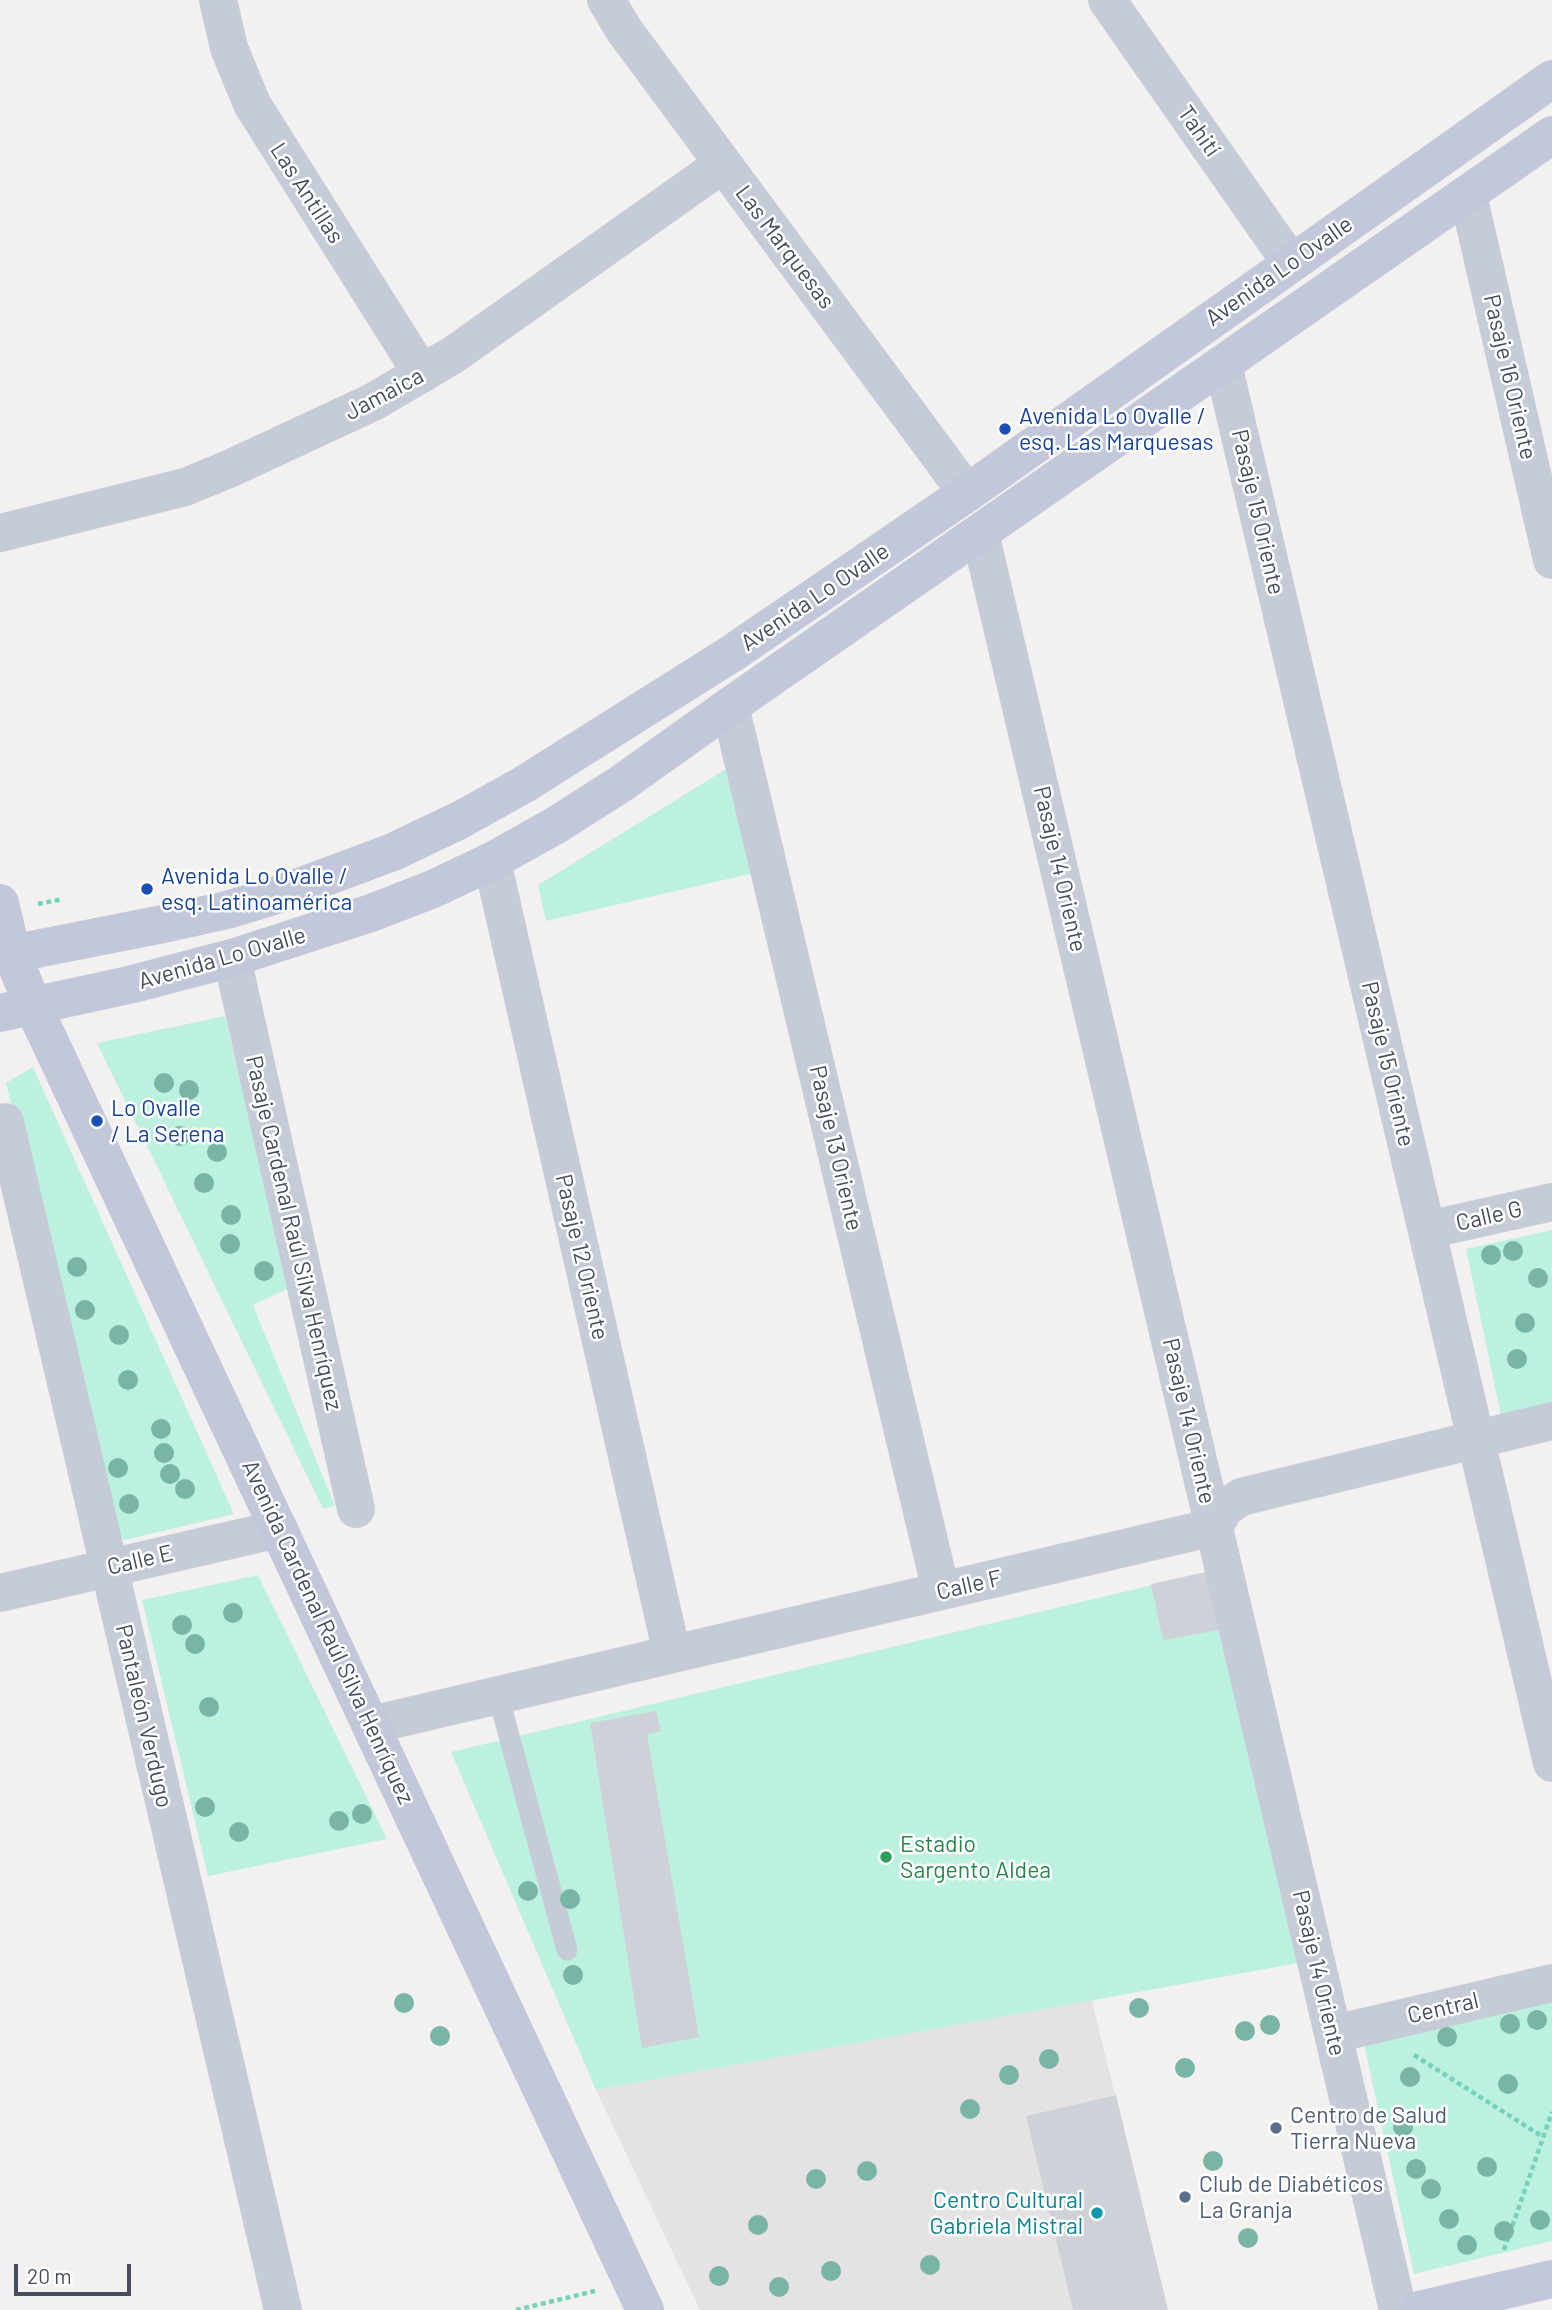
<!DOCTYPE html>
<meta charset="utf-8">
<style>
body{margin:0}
#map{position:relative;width:1552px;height:2310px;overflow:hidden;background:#f3f1f0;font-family:Barlow,sans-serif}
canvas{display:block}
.scale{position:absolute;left:14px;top:2264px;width:117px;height:32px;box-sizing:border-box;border:4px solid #474d5e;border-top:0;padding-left:9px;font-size:21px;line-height:24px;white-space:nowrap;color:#474d5e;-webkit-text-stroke:5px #fff;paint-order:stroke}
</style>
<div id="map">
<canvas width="1552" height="2310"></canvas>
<div class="scale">20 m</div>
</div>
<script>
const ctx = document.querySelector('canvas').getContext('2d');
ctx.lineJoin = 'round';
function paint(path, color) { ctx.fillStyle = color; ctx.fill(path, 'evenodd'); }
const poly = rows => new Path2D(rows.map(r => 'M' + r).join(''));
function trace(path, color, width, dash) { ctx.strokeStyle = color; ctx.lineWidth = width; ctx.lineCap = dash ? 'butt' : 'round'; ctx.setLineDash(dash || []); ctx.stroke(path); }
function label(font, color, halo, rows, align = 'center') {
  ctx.font = font + ' Barlow,sans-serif'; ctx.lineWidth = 5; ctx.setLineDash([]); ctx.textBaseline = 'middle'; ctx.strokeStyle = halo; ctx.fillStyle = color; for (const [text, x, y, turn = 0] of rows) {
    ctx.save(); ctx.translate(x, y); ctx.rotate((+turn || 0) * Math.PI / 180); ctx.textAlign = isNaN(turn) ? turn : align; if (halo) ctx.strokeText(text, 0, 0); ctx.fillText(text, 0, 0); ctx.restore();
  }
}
const education = poly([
 [1092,2000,1115,2095,1027,2116,1073,2310,700,2310,596,2090]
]);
const green = poly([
 [731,766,754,873,546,921,538,885],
 [225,1016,289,1288,253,1305,335,1506,323,1509,97,1043],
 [33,1067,234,1514,125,1540,115,1534,6,1083],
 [1552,1230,1552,1405,1501,1416,1466,1249],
 [1211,1571,1299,1963,596,2090,451,1752],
 [258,1575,387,1839,208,1876,142,1600],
 [1552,2001,1552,2241,1414,2274,1364,2044]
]);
const building = poly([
 [1211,1571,1225,1629,1163,1640,1151,1584],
 [656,1711,661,1731,647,1734,699,2037,642,2048,590,1723],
 [1116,2095,1168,2310,1073,2310,1026,2116]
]);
const path = poly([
 [38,904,63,899],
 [1414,2055,1543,2137],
 [1504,2250,1552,2112],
 [516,2310,595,2291]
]);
const lane = poly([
 [498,1695,567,1950]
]);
const street = poly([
 [218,0,229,48,252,104,422,374],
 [606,0,624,30,967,493],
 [1107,0,1291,263],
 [1468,195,1552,560],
 [1223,364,1552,1763],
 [0,533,185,487,229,469,373,402,453,355,723,164],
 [980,533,1398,2310],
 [730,706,941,1591],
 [492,861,672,1654],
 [232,958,356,1509],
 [5,1122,283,2310],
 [1427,1230,1552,1202],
 [0,1593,279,1529],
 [371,1725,1214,1527,1224,1509,1241,1497,1552,1421],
 [1334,2034,1552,1983]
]);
const secondary = poly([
 [0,903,12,954,33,1006,645,2310],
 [0,956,163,924,227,910,283,893,393,852,460,820,523,785,731,654,967,493,1552,79],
 [0,1013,133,984,232,958,371,913,433,889,492,861,558,824,622,783,730,706,1552,135],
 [1419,2310,1552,2279]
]);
const trees = [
 [164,1083],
 [189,1090],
 [180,1136],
 [217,1152],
 [204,1183],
 [231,1215],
 [230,1244],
 [1513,1251],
 [1491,1255],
 [77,1267],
 [264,1271],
 [1538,1278],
 [85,1310],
 [1525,1323],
 [119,1335],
 [1517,1359],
 [128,1380],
 [161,1429],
 [164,1453],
 [118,1468],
 [170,1474],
 [185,1489],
 [129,1504],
 [233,1613],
 [182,1625],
 [195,1644],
 [209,1707],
 [205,1807],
 [362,1814],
 [339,1821],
 [239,1832],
 [528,1891],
 [570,1899],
 [573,1975],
 [404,2003],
 [1139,2008],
 [1537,2020],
 [1510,2024],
 [1270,2025],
 [1245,2031],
 [440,2036],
 [1447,2037],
 [1049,2059],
 [1185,2068],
 [1009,2075],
 [1410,2077],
 [1508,2084],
 [970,2109],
 [1403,2127],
 [1213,2161],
 [1487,2167],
 [1416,2169],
 [867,2171],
 [816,2179],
 [1431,2189],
 [1449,2219],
 [1540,2220],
 [758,2225],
 [1504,2231],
 [1248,2238],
 [1467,2245],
 [930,2265],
 [831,2271],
 [719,2276],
 [779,2287]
];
const markers = [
 [1005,429,7,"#1a4fb4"],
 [147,889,7,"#1a4fb4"],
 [97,1121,7,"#1a4fb4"],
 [886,1857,7,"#2e9e5b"],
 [1276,2128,7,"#5c6f8a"],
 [1185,2197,7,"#5c6f8a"],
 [1097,2213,7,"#0f9aa8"]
];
const streetNames = [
 ["Tahití",1199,131,55],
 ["Las Antillas",307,193,57],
 ["Las Marquesas",785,247,53],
 ["Avenida Lo Ovalle",1279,271,-35],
 ["Pasaje 16 Oriente",1510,377,77],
 ["Jamaica",384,394,-28],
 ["Pasaje 15 Oriente",1258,512,77],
 ["Avenida Lo Ovalle",815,597,-34],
 ["Pasaje 14 Oriente",1060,869,77],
 ["Avenida Lo Ovalle",222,958,-16],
 ["Pasaje 15 Oriente",1388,1064,77],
 ["Pasaje 13 Oriente",836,1148,77],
 ["Calle G",1489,1216,-13],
 ["Pasaje Cardenal Raúl Silva Henríquez",294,1233,77],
 ["Pasaje 12 Oriente",582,1257,77],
 ["Pasaje 14 Oriente",1189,1421,77],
 ["Calle E",140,1560,-13],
 ["Calle F",969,1585,-13],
 ["Avenida Cardenal Raúl Silva Henríquez",328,1632,65],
 ["Pantaleón Verdugo",144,1716,77],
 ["Pasaje 14 Oriente",1319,1973,77],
 ["Central",1443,2008,-13]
];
const transitNames = [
 ["Avenida Lo Ovalle /",1019,416],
 ["esq. Las Marquesas",1019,442],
 ["Avenida Lo Ovalle /",161,876],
 ["esq. Latinoamérica",161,902],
 ["Lo Ovalle",111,1108],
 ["/ La Serena",111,1134]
];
const leisureNames = [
 ["Estadio",900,1844],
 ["Sargento Aldea",900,1870]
];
const serviceNames = [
 ["Centro de Salud",1290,2115],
 ["Tierra Nueva",1290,2141],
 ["Club de Diabéticos",1199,2184],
 ["La Granja",1199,2210]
];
const cultureNames = [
 ["Centro Cultural",1083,2200],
 ["Gabriela Mistral",1083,2226]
];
paint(education, '#e4e2e2');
paint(green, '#bdf1df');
paint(building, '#cfd1d8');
trace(path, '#73d1bc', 4.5, [5, 3.5]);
trace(lane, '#c6cbd8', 21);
trace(street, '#c6cbd8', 38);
trace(secondary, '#c2c7da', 38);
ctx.fillStyle = '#78b5a6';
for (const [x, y] of trees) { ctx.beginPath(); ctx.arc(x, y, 10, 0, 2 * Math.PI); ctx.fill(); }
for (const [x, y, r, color] of markers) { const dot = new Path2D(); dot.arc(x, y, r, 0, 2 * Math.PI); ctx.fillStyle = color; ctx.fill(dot); trace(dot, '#fff', 2.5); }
label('23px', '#474d5e', '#fff', streetNames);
label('23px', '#164399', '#fff', transitNames, 'left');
label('23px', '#27864d', '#fff', leisureNames, 'left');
label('23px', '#4e5e75', '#fff', serviceNames, 'left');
label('23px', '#0d838f', '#fff', cultureNames, 'right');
</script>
